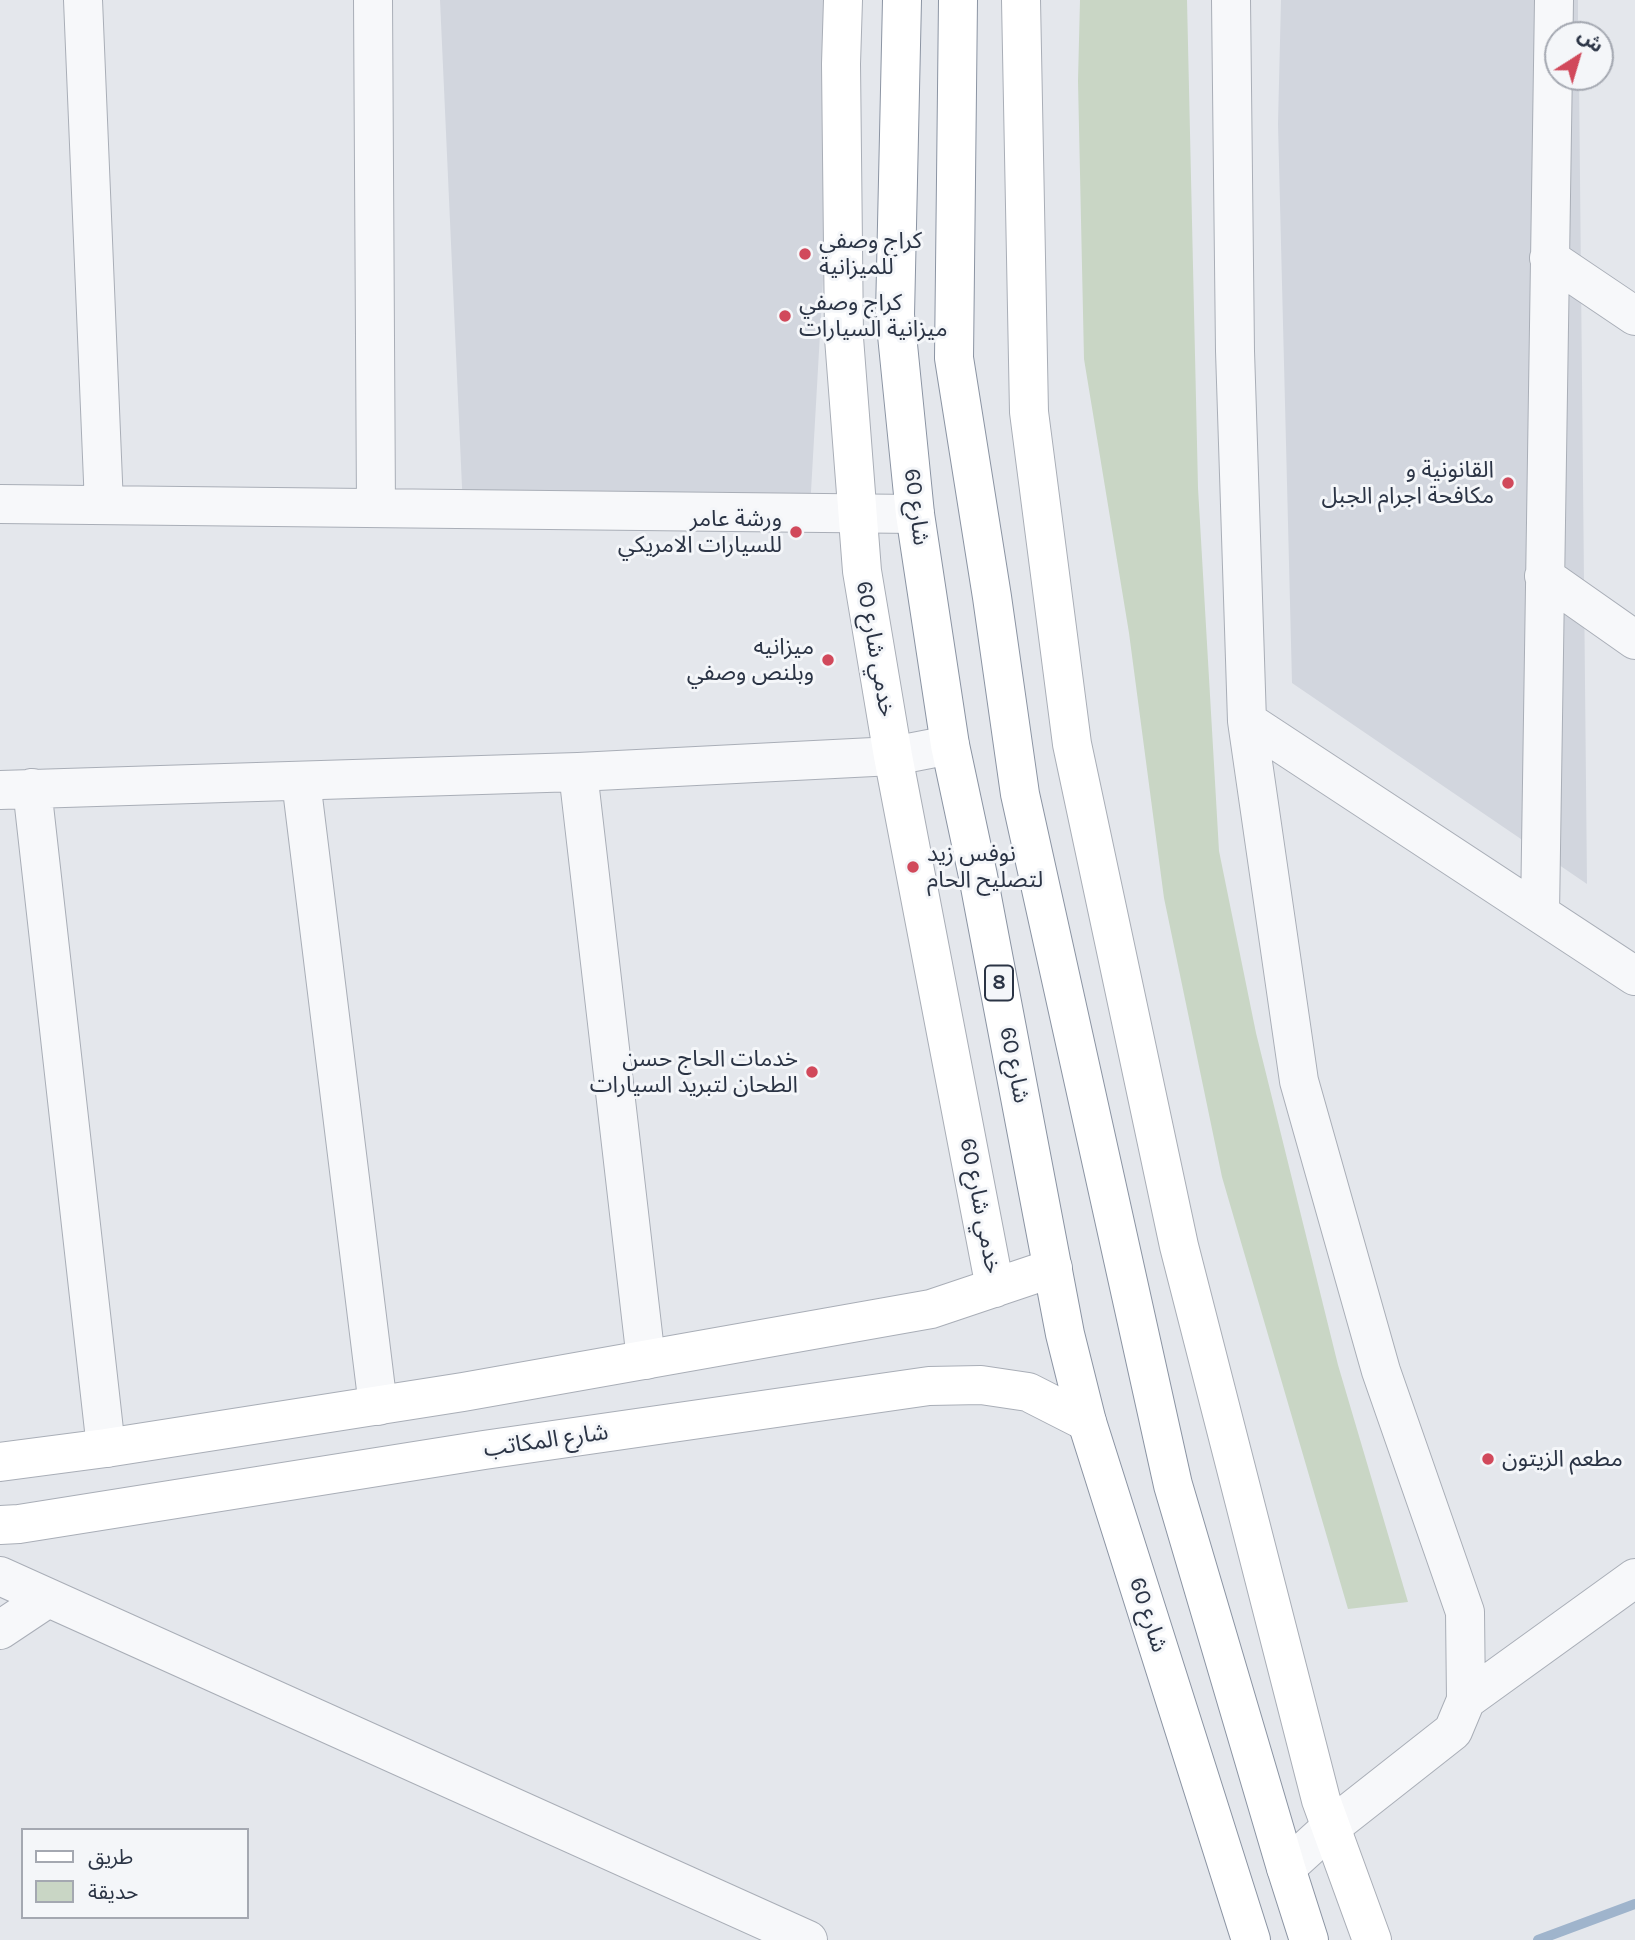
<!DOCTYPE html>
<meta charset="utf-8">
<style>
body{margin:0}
#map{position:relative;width:1635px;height:1940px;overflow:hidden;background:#e4e7ec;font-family:Karla,"Noto Sans Arabic",sans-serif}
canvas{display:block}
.legend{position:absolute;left:21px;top:1828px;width:228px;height:91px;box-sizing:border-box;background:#f4f6f9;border:2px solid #a4a8b1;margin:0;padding:9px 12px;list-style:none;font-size:21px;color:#2b3445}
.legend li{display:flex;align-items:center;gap:14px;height:35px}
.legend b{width:35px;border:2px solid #a4a8b1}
.north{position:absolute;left:1544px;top:21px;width:70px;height:70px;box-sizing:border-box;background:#f4f6f9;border:2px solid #a4a8b1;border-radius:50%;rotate:37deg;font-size:19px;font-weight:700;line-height:28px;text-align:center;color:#2b3445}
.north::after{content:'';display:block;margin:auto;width:24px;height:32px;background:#d1495b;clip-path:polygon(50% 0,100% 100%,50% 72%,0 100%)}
</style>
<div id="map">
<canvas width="1635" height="1940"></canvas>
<ul class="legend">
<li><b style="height:9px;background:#fff"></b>طريق</li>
<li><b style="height:19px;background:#c9d6c5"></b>حديقة</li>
</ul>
<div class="north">ش</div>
</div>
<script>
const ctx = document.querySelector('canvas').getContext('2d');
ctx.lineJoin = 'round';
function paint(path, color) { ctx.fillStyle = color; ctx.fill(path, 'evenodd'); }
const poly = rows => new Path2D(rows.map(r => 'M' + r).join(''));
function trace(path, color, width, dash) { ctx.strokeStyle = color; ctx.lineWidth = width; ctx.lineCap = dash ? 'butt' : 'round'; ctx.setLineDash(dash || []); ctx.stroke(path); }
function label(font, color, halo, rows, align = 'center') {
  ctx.font = font + ' Karla,"Noto Sans Arabic",sans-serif'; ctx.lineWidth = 6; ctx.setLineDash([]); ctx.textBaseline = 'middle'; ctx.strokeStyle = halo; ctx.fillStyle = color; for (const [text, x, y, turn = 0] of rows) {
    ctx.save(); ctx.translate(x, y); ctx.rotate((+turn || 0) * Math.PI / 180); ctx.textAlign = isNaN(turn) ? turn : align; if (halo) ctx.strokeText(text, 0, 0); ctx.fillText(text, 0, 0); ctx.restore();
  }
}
const built = poly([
 [440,0,839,0,810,509,463,509],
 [1281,0,1578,0,1578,35,1558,35,1558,77,1579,77,1587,884,1292,683,1278,124]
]);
const green = poly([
 [1080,0,1187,0,1198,488,1219,851,1256,1033,1338,1365,1408,1602,1348,1609,1222,1177,1164,898,1129,633,1084,359,1078,81]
]);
const stream = poly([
 [1538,1940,1635,1904]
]);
const street = poly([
 [83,0,104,505],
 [373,0,376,507],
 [1231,0,1235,351,1247,721,1299,1081,1381,1371,1465,1612,1466,1700,1453,1731,1331,1827,1286,1868],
 [1549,258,1635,316],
 [0,504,915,514],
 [1544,576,1635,640],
 [1247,721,1635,976],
 [578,772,646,1360],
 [301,781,378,1406],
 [32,788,106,1448],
 [0,790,578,772,893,756,950,745],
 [1540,913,1554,0],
 [0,1576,808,1940],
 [0,1630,48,1598],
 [1466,1700,1635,1578]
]);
const secondary = poly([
 [843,0,841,64,844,338,862,571,893,756,995,1288],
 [1021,0,1029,412,1072,744,1179,1246,1321,1800,1372,1940],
 [0,1462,106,1448,463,1392,931,1309,1053,1268],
 [0,1525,19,1524,484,1450,929,1386,981,1385,1028,1392,1087,1422]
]);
const highway = poly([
 [902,0,895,315,915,514,950,745,978,876,1065,1334,1087,1422,1251,1940],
 [958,0,954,358,992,597,1020,794,1173,1485,1286,1868,1309,1940]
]);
const markers = [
 [805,254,7,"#d1495b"],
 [785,316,7,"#d1495b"],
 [1508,483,7,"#d1495b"],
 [796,532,7,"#d1495b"],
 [828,660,7,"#d1495b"],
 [913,867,7,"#d1495b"],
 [812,1072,7,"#d1495b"],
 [1488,1459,7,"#d1495b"]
];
const shields = [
 [999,983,28]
];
const shieldNames = [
 ["8",999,983]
];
const poiNames = [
 ["كراج وصفي",819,241],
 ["للميزانية",819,267],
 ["كراج وصفي",799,303],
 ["ميزانية السيارات",799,329],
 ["القانونية و",1494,470,"right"],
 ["مكافحة اجرام الجبل",1494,496,"right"],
 ["ورشة عامر",782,519,"right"],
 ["للسيارات الامريكي",782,545,"right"],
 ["ميزانيه",814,647,"right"],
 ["وبلنص وصفي",814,673,"right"],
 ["نوفس زيد",927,854],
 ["لتصليح الحام",927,880],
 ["خدمات الحاج حسن",798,1059,"right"],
 ["الطحان لتبريد السيارات",798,1085,"right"],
 ["مطعم الزيتون",1502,1459]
];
const streetNames = [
 ["شارع 60",916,507,83],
 ["خدمي شارع 60",875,649,80],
 ["شارع 60",1014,1065,79],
 ["خدمي شارع 60",980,1206,79],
 ["شارع المکاتب",546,1441,-8],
 ["شارع 60",1148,1615,72]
];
paint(built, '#d2d6de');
paint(green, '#c9d6c5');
trace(stream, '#9fb4cc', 10);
trace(street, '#a9aeb7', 40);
trace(secondary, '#a9aeb7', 40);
trace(highway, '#8b94a3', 40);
trace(street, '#f7f8fa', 38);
trace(secondary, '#fff', 38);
trace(highway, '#fff', 38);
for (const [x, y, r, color] of markers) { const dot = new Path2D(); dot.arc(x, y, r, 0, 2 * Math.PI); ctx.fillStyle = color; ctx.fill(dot); trace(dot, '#f4f6f9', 2.5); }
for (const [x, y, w] of shields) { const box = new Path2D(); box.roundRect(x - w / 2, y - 17.5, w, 35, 5); ctx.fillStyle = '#f4f6f9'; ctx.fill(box); trace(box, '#2b3445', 2); }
label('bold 21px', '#2b3445', null, shieldNames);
label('23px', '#2b3445', '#f4f6f9', poiNames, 'left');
label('23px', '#2b3445', '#f4f6f9', streetNames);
</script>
